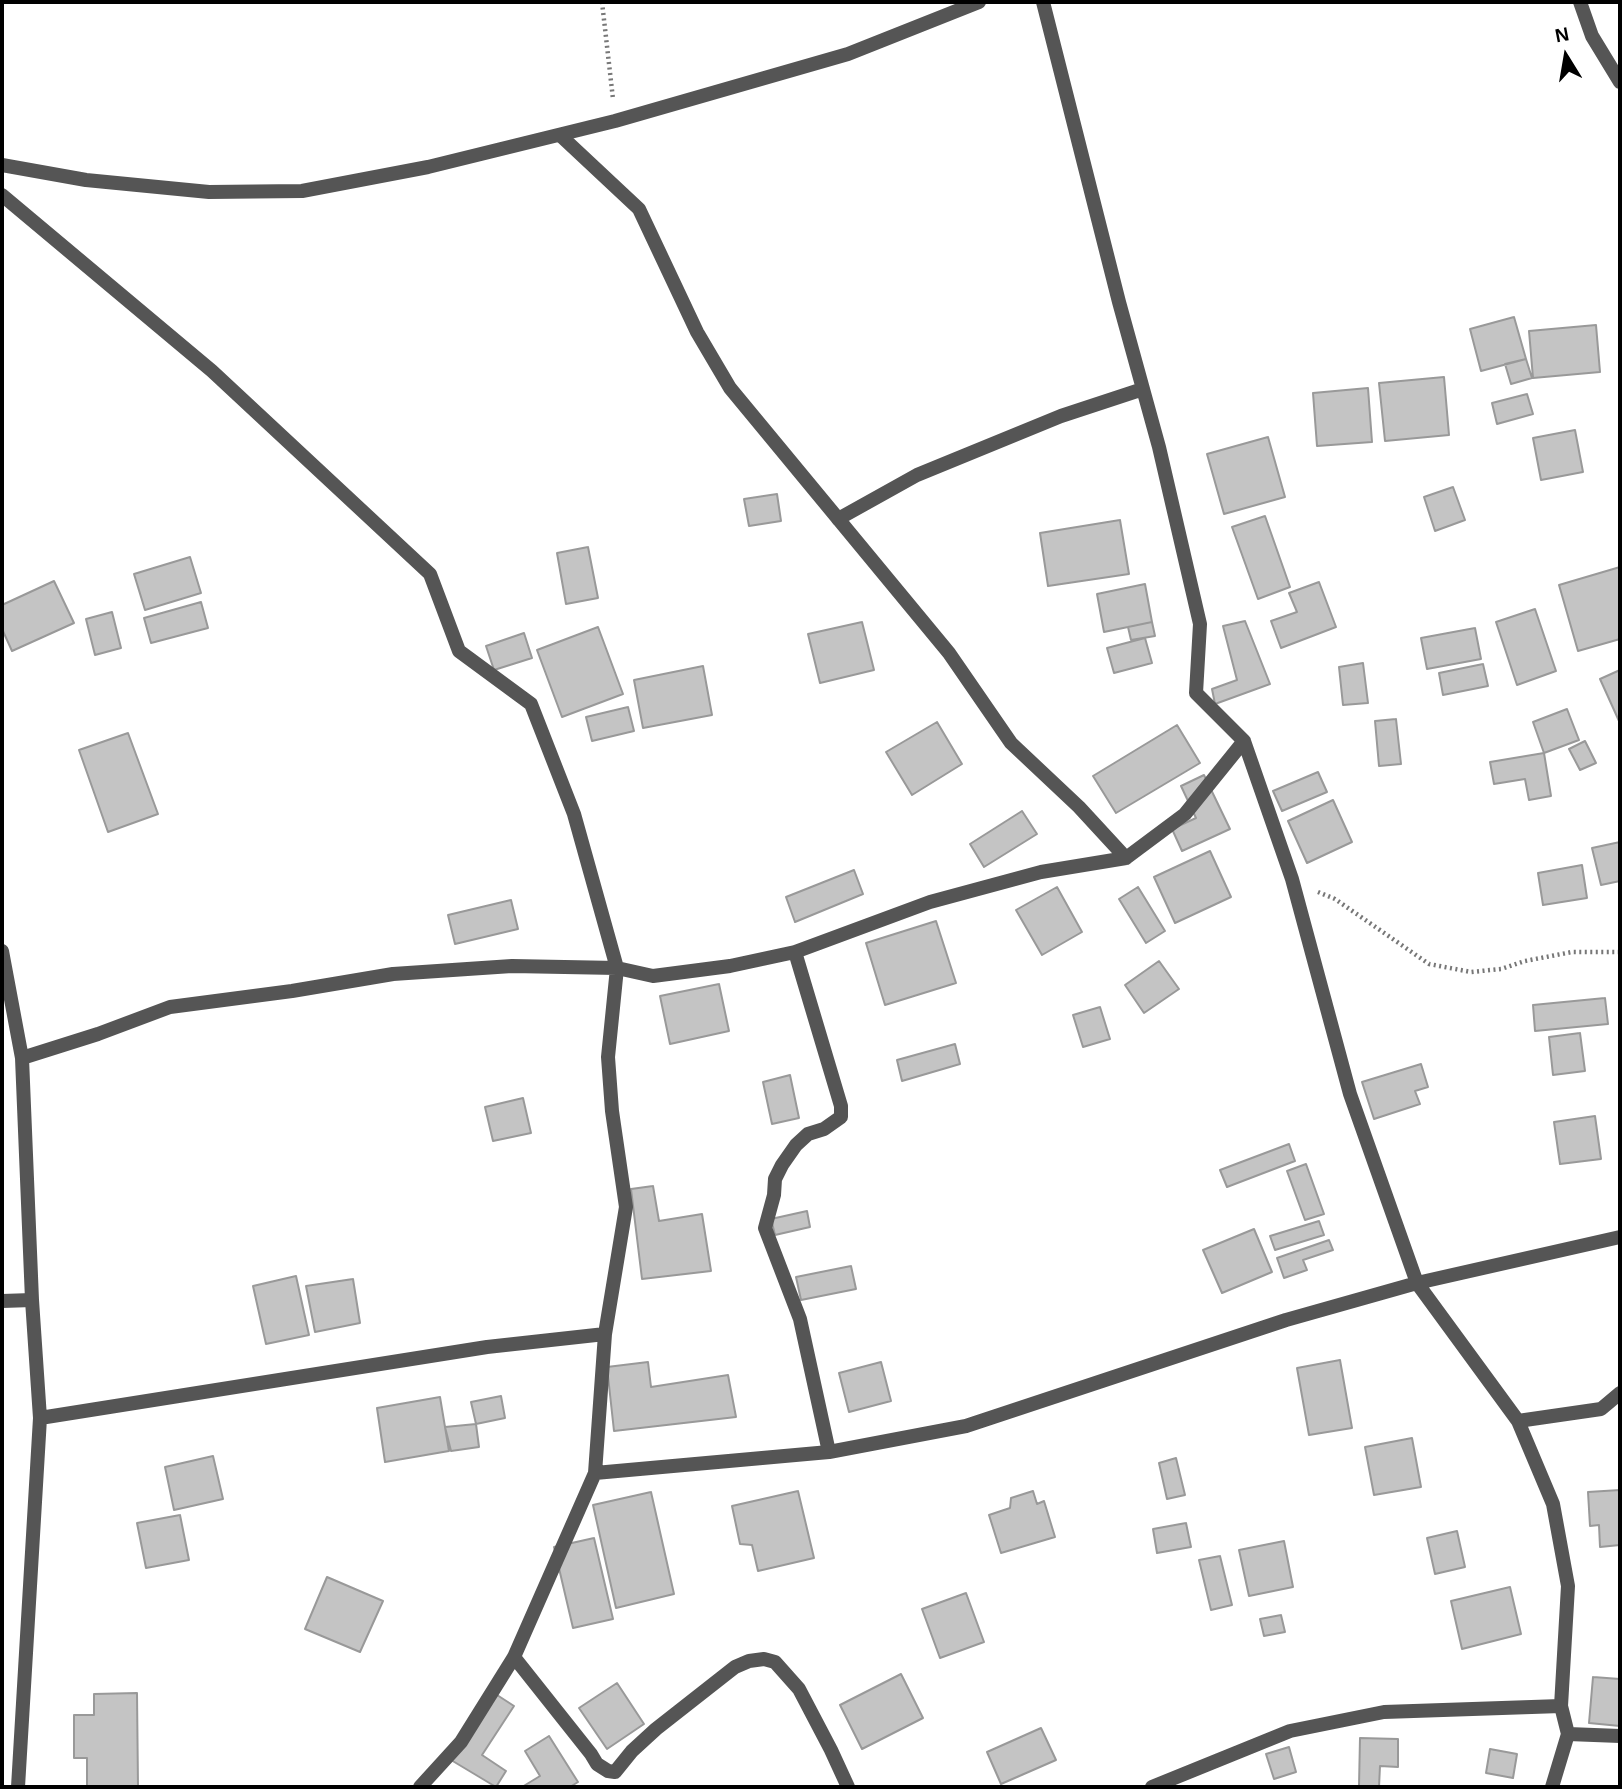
<!DOCTYPE html>
<style>
body{margin:0}
#map{position:relative;width:1622px;height:1789px;overflow:hidden;background:#fff;font-family:Helvetica,sans-serif}
canvas{display:block}
.frame{position:absolute;inset:0;border:4px solid #000;pointer-events:none}
.north{position:absolute;left:1531px;top:21px;width:70px;height:70px;-webkit-text-stroke:5px #fff;paint-order:stroke;rotate:349deg;font-size:19px;font-weight:700;line-height:28px;text-align:center;color:#000}
.north::after{content:'';display:block;margin:auto;width:24px;height:32px;background:#000;clip-path:polygon(50% 0,100% 100%,50% 72%,0 100%)}
</style>
<div id="map">
<canvas width="1622" height="1789"></canvas>
<div class="frame"></div>
<div class="north">N</div>
</div>
<script>
const ctx = document.querySelector('canvas').getContext('2d');
ctx.lineJoin = 'round';
function paint(path, color) { ctx.fillStyle = color; ctx.fill(path, 'evenodd'); }
const poly = rows => new Path2D(rows.map(r => 'M' + r).join(''));
function trace(path, color, width, dash) { ctx.strokeStyle = color; ctx.lineWidth = width; ctx.lineCap = dash ? 'butt' : 'round'; ctx.setLineDash(dash || []); ctx.stroke(path); }
const building = poly([
 [1514,317,1526,359,1481,371,1470,329,1514,317],
 [1596,325,1600,372,1533,378,1529,331,1596,325],
 [1526,359,1532,378,1511,384,1505,364,1526,359],
 [1444,377,1449,435,1385,441,1379,383,1444,377],
 [1368,388,1372,442,1317,446,1313,393,1368,388],
 [1527,394,1533,414,1497,424,1492,403,1527,394],
 [1575,430,1583,472,1541,480,1533,438,1575,430],
 [1268,437,1285,497,1224,514,1207,454,1268,437],
 [1453,487,1465,520,1435,531,1424,497,1453,487],
 [777,494,781,521,749,526,744,499,777,494],
 [1265,516,1290,587,1258,599,1232,527,1265,516],
 [1120,520,1129,574,1048,586,1040,533,1120,520],
 [588,547,598,598,566,604,557,553,588,547],
 [190,557,201,593,145,610,134,574,190,557],
 [1620,567,1620,639,1578,651,1559,585,1620,567],
 [54,581,74,623,12,651,2,629,2,605,54,581],
 [1319,582,1336,627,1281,648,1271,621,1297,612,1289,593,1319,582],
 [1145,584,1152,622,1104,632,1097,594,1145,584],
 [201,602,208,628,151,643,144,618,201,602],
 [1535,609,1556,671,1517,685,1496,622,1535,609],
 [112,612,121,648,95,655,86,619,112,612],
 [1245,621,1270,684,1215,704,1212,689,1237,680,1223,626,1245,621],
 [862,622,874,670,820,683,808,634,862,622],
 [1152,622,1155,636,1131,640,1128,627,1152,622],
 [598,627,623,694,562,717,537,650,598,627],
 [1475,628,1481,659,1427,669,1421,638,1475,628],
 [524,633,532,658,494,670,486,646,524,633],
 [1145,638,1152,663,1114,673,1107,648,1145,638],
 [1363,663,1368,703,1343,705,1339,667,1363,663],
 [1483,664,1488,686,1443,695,1439,673,1483,664],
 [703,666,712,715,643,728,634,680,703,666],
 [1620,670,1620,721,1619,721,1600,679,1620,670],
 [628,707,634,731,592,741,586,717,628,707],
 [1567,709,1579,740,1544,753,1533,722,1567,709],
 [1396,719,1401,764,1379,766,1375,721,1396,719],
 [937,722,962,764,912,795,886,752,937,722],
 [1177,725,1200,763,1116,813,1093,776,1177,725],
 [128,733,158,814,108,832,79,750,128,733],
 [1585,741,1596,763,1580,770,1569,749,1585,741],
 [1544,753,1551,796,1529,800,1525,779,1494,784,1490,762,1544,753],
 [1318,772,1327,792,1282,811,1273,791,1318,772],
 [1204,775,1230,829,1182,851,1172,829,1196,818,1181,786,1204,775],
 [1333,800,1352,842,1307,863,1288,821,1333,800],
 [1022,811,1037,834,984,867,970,844,1022,811],
 [1620,842,1620,881,1601,885,1592,848,1620,842],
 [1210,851,1231,897,1175,923,1154,877,1210,851],
 [1582,865,1587,898,1543,905,1538,873,1582,865],
 [854,870,863,894,795,922,786,897,854,870],
 [1057,887,1082,932,1042,955,1016,910,1057,887],
 [1138,887,1165,931,1146,943,1119,899,1138,887],
 [511,900,518,929,455,944,448,915,511,900],
 [936,921,956,983,885,1005,866,943,936,921],
 [1159,961,1179,989,1144,1013,1125,985,1159,961],
 [719,984,729,1031,670,1044,660,996,719,984],
 [1605,998,1608,1024,1535,1031,1533,1005,1605,998],
 [1100,1007,1110,1039,1083,1047,1073,1015,1100,1007],
 [1580,1033,1585,1071,1553,1075,1549,1037,1580,1033],
 [955,1044,960,1064,902,1081,897,1060,955,1044],
 [1421,1064,1428,1087,1415,1091,1420,1104,1374,1119,1362,1082,1421,1064],
 [790,1075,799,1118,772,1124,763,1082,790,1075],
 [523,1098,531,1133,493,1141,485,1107,523,1098],
 [1595,1116,1601,1159,1560,1164,1554,1122,1595,1116],
 [1289,1144,1295,1161,1227,1187,1220,1170,1289,1144],
 [1306,1164,1324,1214,1305,1220,1287,1171,1306,1164],
 [653,1186,659,1221,702,1214,711,1271,642,1279,631,1189,653,1186],
 [807,1211,810,1227,775,1235,771,1219,807,1211],
 [1319,1221,1324,1235,1275,1250,1270,1236,1319,1221],
 [1254,1229,1272,1272,1222,1293,1203,1250,1254,1229],
 [1329,1240,1333,1250,1303,1260,1307,1270,1284,1278,1277,1258,1329,1240],
 [851,1266,856,1289,801,1300,796,1277,851,1266],
 [296,1276,309,1335,266,1344,253,1286,296,1276],
 [353,1279,360,1323,315,1332,306,1286,353,1279],
 [1340,1360,1352,1428,1309,1435,1297,1368,1340,1360],
 [648,1362,651,1387,728,1375,736,1417,614,1431,607,1367,648,1362],
 [881,1362,891,1401,849,1412,839,1373,881,1362],
 [501,1396,505,1418,476,1424,471,1402,501,1396],
 [440,1397,449,1451,385,1462,377,1408,440,1397],
 [476,1424,479,1447,451,1451,445,1427,476,1424],
 [1412,1438,1421,1487,1374,1495,1365,1447,1412,1438],
 [213,1456,223,1499,174,1510,165,1467,213,1456],
 [1176,1458,1185,1495,1167,1499,1159,1463,1176,1458],
 [1620,1490,1620,1545,1600,1547,1599,1525,1590,1526,1588,1492,1620,1490],
 [798,1491,814,1558,758,1571,752,1545,740,1544,732,1506,798,1491],
 [1033,1491,1037,1504,1044,1501,1055,1537,1001,1553,989,1515,1010,1508,1011,1498,1033,1491],
 [651,1492,674,1594,616,1608,593,1505,651,1492],
 [180,1515,189,1560,146,1568,137,1523,180,1515],
 [1186,1523,1191,1547,1157,1553,1153,1529,1186,1523],
 [1457,1531,1465,1567,1435,1574,1427,1538,1457,1531],
 [594,1538,613,1619,573,1628,554,1547,594,1538],
 [1284,1541,1293,1587,1249,1596,1239,1550,1284,1541],
 [1220,1556,1232,1605,1211,1610,1199,1560,1220,1556],
 [327,1577,383,1601,360,1652,305,1629,327,1577],
 [1510,1587,1521,1634,1462,1649,1451,1601,1510,1587],
 [966,1593,984,1642,940,1658,922,1609,966,1593],
 [1281,1615,1285,1632,1264,1636,1260,1619,1281,1615],
 [901,1674,923,1718,862,1749,840,1705,901,1674],
 [1593,1677,1620,1679,1620,1726,1589,1723,1593,1677],
 [617,1683,644,1724,607,1749,579,1708,617,1683],
 [137,1693,138,1787,87,1787,87,1758,74,1758,74,1715,94,1715,94,1694,137,1693],
 [494,1693,514,1706,482,1755,506,1771,496,1787,451,1760,494,1693],
 [1041,1728,1056,1760,1001,1784,987,1752,1041,1728],
 [549,1736,578,1782,570,1787,522,1787,540,1776,525,1751,549,1736],
 [1360,1738,1398,1739,1398,1767,1380,1766,1379,1787,1359,1786,1360,1738],
 [1289,1747,1296,1772,1274,1779,1266,1754,1289,1747],
 [1490,1749,1517,1754,1513,1778,1486,1773,1490,1749]
]);
const path = poly([
 [602,2,613,99],
 [1318,892,1335,899,1429,964,1471,972,1501,969,1525,961,1572,952,1620,952]
]);
const street = poly([
 [1043,2,1119,302,1159,447,1200,624,1196,693,1244,741,1292,879,1350,1094,1417,1283,1518,1421,1553,1504,1568,1586,1561,1706,1568,1734,1552,1787],
 [1580,2,1592,36,1620,82],
 [561,136,639,209,697,332,730,388,949,653,1011,743,1079,807,1126,858],
 [2,165,86,180,209,192,302,191,428,167,615,121,848,54,979,2],
 [2,195,212,371,430,574,459,651,531,704,574,814,617,968,608,1057,612,1111,626,1207,605,1334,595,1473,514,1657,461,1742,420,1787],
 [838,519,917,475,1061,416,1143,389],
 [2,951,22,1058,32,1300,40,1418,18,1787],
 [795,952,841,1106,841,1117,824,1129,808,1134,796,1145,782,1165,775,1179,774,1195,765,1228,800,1319,829,1452],
 [22,1058,98,1034,170,1007,292,991,393,974,512,966,617,968,653,976,730,966,795,952,930,902,1041,872,1126,858,1185,814,1244,741],
 [2,1301,32,1300],
 [40,1418,487,1347,605,1334],
 [1518,1421,1601,1409,1620,1393],
 [595,1473,829,1452,966,1426,1286,1320,1417,1283,1620,1237],
 [514,1657,591,1754,597,1764,608,1771,615,1772,632,1751,656,1729,735,1667,749,1661,764,1659,775,1662,799,1689,831,1750,848,1787],
 [1568,1734,1620,1736],
 [1152,1787,1290,1731,1384,1712,1561,1706]
]);
paint(building, '#c4c4c4');
trace(building, '#999', 2);
trace(path, '#777', 4.5, [2, 3.5]);
trace(street, '#555', 14);
</script>
